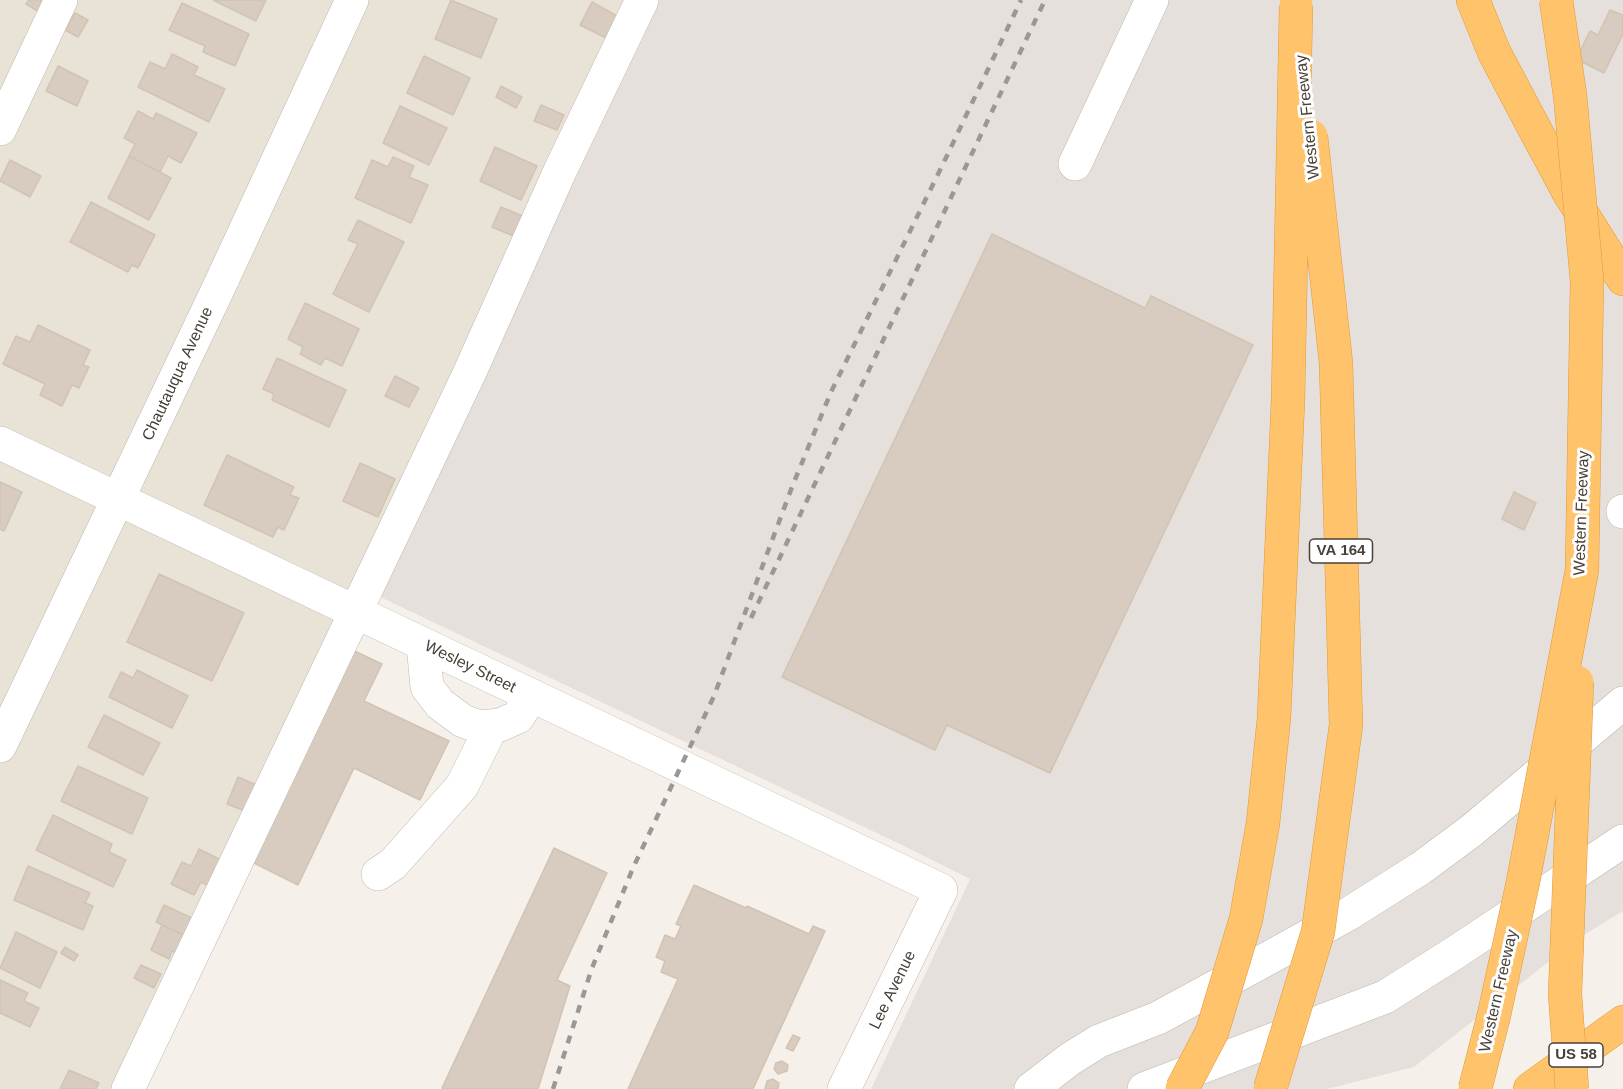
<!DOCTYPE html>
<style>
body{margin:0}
canvas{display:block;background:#f5f1ea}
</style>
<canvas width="1623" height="1089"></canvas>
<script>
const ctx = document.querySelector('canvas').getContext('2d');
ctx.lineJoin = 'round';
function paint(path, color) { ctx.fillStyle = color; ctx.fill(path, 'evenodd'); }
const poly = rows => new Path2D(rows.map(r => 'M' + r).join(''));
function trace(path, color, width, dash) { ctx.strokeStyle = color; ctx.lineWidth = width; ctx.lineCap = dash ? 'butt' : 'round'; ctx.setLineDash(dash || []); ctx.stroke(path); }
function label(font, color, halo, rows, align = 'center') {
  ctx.font = font + ' Arial,sans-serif'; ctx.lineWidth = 6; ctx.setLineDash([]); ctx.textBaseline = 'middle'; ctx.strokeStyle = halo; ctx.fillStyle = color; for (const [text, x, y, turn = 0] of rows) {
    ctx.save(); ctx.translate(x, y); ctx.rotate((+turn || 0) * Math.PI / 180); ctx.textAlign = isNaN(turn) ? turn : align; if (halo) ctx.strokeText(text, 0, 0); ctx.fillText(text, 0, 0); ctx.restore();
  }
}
const residential = poly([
 [0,0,633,0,116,1089,0,1089]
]);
const industrial = poly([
 [653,0,1623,0,1623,911,1579,938,1414,1067,1327,1089,871,1089,970,879,906,847,376,595]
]);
const building = poly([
 [29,0,47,0,39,12,26,4,29,0],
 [213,0,266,0,256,21,213,0],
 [451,0,497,19,481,58,435,39,451,0],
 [592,2,617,16,606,38,580,25,592,2],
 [182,3,249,34,235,66,203,52,205,46,169,30,182,3],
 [1610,10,1623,15,1623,34,1604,73,1576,59,1590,31,1598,35,1610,10],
 [75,13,88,20,78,37,65,30,75,13],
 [172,54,198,67,194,75,225,89,209,122,138,87,150,62,165,69,172,54],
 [424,56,470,78,453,115,407,93,424,56],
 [58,66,88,81,77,106,46,91,58,66],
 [501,86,522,97,516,108,496,97,501,86],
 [541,105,564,115,557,130,534,121,541,105],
 [400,106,447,128,429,165,383,143,400,106],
 [138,111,153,119,156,113,197,133,181,163,168,156,160,172,129,156,135,144,124,138,138,111],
 [495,147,537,166,521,200,480,181,495,147],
 [129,156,171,178,149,220,108,198,129,156],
 [393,157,414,166,409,177,428,185,411,223,355,198,372,160,388,167,393,157],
 [10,160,41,176,30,197,0,181,10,160],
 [91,202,155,235,138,268,132,265,128,272,70,242,91,202],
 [501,207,525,217,516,237,492,227,501,207],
 [358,220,404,242,369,312,333,294,358,244,348,240,358,220],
 [992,234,1145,308,1151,296,1253,345,1050,773,947,725,935,750,782,677,992,234],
 [305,303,359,329,342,366,325,358,321,365,300,354,303,347,288,339,305,303],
 [38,325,90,350,83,365,89,367,79,388,72,385,62,406,40,395,45,384,3,364,16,336,30,342,38,325],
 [277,358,346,390,329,427,272,400,274,394,263,389,277,358],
 [395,376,419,388,409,407,385,396,395,376],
 [227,455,294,487,290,495,299,498,284,530,278,527,273,537,204,505,227,455],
 [360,463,395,479,378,517,343,501,360,463],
 [0,482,22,492,4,531,0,529,0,482],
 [1514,492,1536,503,1524,530,1502,519,1514,492],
 [159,574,244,613,212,681,127,642,159,574],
 [350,649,382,664,364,701,449,741,420,800,354,768,298,885,250,861,350,649],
 [137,670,188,696,172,728,109,697,121,672,133,678,137,670],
 [104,715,160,743,143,775,88,747,104,715],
 [78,766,148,798,132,834,61,801,78,766],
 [238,777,261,787,250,813,227,804,238,777],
 [53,815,112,844,109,852,126,860,113,887,36,850,53,815],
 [554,848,607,873,557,980,570,986,538,1089,444,1089,442,1088,554,848],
 [199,849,221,860,209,886,201,882,194,895,171,884,182,862,191,866,199,849],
 [28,866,90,893,85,903,93,906,83,930,14,900,28,866],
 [694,885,746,908,747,906,809,934,813,926,825,931,753,1089,628,1089,678,979,661,972,665,961,656,957,665,935,675,939,681,926,676,924,694,885],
 [164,905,196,920,188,937,156,922,164,905],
 [162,925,188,937,180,955,172,951,169,959,151,950,162,925],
 [16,932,57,952,40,988,0,968,16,932],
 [65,947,78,955,74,961,61,953,65,947],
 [141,965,161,974,154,988,134,978,141,965],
 [0,980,28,993,24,1001,39,1008,30,1027,0,1013,0,980],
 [793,1035,800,1038,793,1051,786,1048,793,1035],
 [782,1061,788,1065,787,1071,778,1074,774,1069,776,1063,782,1061],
 [69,1070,99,1083,96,1089,60,1089,69,1070],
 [773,1079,779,1083,778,1089,765,1089,767,1081,773,1079]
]);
const minor = poly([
 [0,129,61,0],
 [1075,164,1152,0],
 [0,443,941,890,844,1089],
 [1623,511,1623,512],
 [423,644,427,687,440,704,463,721,480,727,500,725,518,717,531,696],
 [0,746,219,287,352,0],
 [378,874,393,864,462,786,492,726],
 [128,1089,469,374,560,171,642,0],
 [1031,1089,1070,1059,1099,1041,1158,1018,1265,960,1350,913,1421,868,1471,831,1623,703],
 [1144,1089,1385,997,1456,952,1623,841]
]);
const highway = poly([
 [1473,0,1494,52,1531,122,1569,193,1623,279],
 [1530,1089,1623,1022]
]);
const rail = poly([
 [751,618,1045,0],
 [553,1089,592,968,633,868,714,696,792,487,831,392,943,164,1021,0]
]);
const highwayBridge = poly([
 [1182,1089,1212,1032,1246,919,1263,823,1274,718,1288,400,1296,6],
 [1270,1089,1318,932,1346,725,1336,363,1311,136],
 [1475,1089,1494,1015,1523,882,1582,570,1587,281,1570,95,1556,0],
 [1572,1089,1565,994,1577,682]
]);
const shields = [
 [1341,551,63],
 [1576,1055,54]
];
const shieldNames = [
 ["VA 164",1341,551],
 ["US 58",1576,1055]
];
const streetNames = [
 ["Western Freeway",1308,117,-96],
 ["Chautauqua Avenue",178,374,-65],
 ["Western Freeway",1582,513,-88],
 ["Wesley Street",470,667,26],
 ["Lee Avenue",893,990,-64],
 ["Western Freeway",1499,991,-77]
];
paint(residential, '#e9e2d7');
paint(industrial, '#e5e0db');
paint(building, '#d7ccbf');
trace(building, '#d2c3b2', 1.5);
trace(minor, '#c1b8ac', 34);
trace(highway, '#e19837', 34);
trace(minor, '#fff', 33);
trace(highway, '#ffc46b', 33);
trace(rail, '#989898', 4.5, [8, 8]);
trace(highwayBridge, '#e19837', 34, []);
trace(highwayBridge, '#ffc46b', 33);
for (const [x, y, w] of shields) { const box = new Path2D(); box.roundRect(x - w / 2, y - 12, w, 24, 4.5); ctx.fillStyle = '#fff'; ctx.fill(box); trace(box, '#494137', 1.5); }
label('bold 15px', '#494137', null, shieldNames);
label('16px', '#494137', '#fff', streetNames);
</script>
